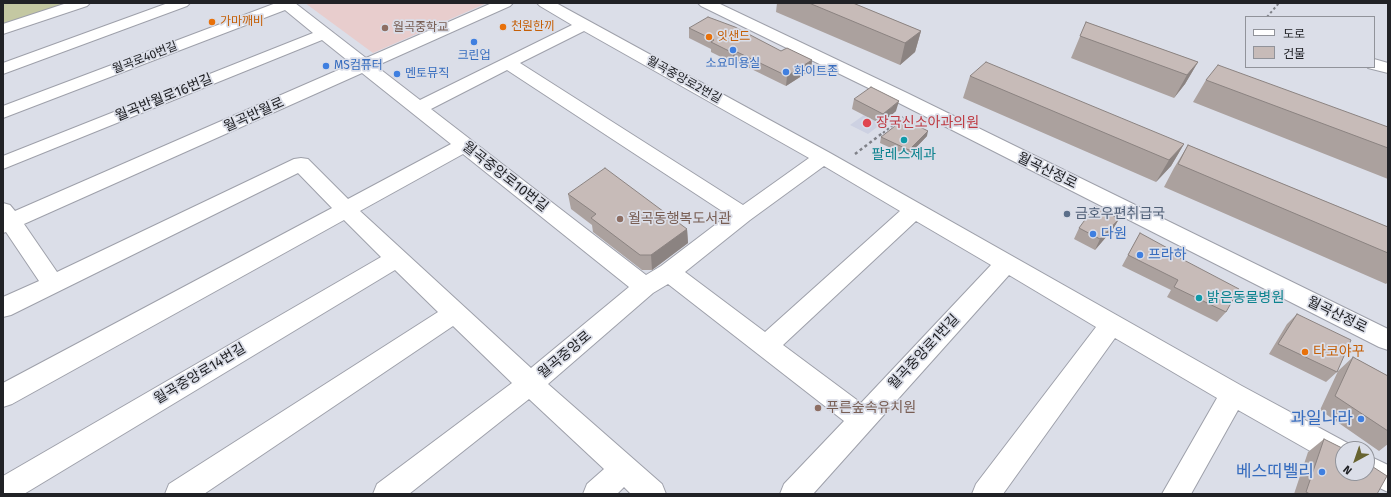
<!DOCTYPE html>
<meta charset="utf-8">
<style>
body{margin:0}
#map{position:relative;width:1391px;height:497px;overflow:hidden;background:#dbdee8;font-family:"Fira Sans","Noto Sans KR",sans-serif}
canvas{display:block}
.frame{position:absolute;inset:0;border:4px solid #212226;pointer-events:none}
.legend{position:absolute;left:1245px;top:16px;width:130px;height:52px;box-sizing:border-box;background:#dbdee8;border:1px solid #91939a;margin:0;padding:5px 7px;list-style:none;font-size:12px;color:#212226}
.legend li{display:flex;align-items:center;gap:8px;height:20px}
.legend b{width:20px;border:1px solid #91939a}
.north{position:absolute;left:1335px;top:441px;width:40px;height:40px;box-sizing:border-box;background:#dbdee8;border:1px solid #91939a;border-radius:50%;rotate:220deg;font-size:11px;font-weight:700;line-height:16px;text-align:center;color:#212226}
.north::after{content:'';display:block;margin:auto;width:14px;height:18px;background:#676330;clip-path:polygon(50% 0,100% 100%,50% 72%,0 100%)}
</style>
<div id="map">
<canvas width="1391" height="497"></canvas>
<div class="frame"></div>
<ul class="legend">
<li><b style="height:5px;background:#fff"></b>도로</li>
<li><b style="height:11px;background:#c7bbb8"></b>건물</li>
</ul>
<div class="north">N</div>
</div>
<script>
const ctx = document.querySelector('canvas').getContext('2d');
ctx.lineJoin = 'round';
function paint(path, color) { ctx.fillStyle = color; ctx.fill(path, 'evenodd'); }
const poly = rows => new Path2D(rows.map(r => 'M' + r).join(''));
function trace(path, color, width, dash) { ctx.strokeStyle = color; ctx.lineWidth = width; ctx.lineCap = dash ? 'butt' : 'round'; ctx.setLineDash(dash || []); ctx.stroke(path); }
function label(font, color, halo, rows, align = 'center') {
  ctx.font = font + ' "Fira Sans","Noto Sans KR",sans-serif'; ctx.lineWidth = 3.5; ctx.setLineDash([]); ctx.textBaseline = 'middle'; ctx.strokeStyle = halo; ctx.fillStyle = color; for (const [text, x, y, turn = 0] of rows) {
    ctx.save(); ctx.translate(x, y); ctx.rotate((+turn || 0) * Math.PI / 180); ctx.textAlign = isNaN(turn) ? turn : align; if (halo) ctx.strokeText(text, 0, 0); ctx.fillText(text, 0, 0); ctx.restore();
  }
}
const commercial = poly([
 [305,3,487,3,373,53]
]);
const built = poly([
 [864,115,881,124,868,134,850,125]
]);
const green = poly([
 [3,3,66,3,3,24]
]);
const pathFar1 = poly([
 [1267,17,1279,3],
 [883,133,903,117]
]);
const path = poly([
 [855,154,884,132]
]);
const minor = poly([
 [67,3,90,3,87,6,3,34,3,24,67,3],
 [168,3,190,3,187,6,3,74,3,63,168,3],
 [276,3,295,3,366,58,492,3,513,3,510,6,376,66,420,100,572,25,540,6,537,3,556,3,830,153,1242,386,1353,446,1354,449,1343,449,1343,468,1333,464,1238,410,1191,494,1162,494,1217,398,1115,338,1003,494,972,494,976,484,1096,327,1009,275,813,494,780,494,784,484,844,421,668,284,653,293,548,384,662,484,666,494,631,494,624,487,617,494,583,494,587,484,604,469,529,399,409,494,373,494,377,484,512,383,453,326,204,494,165,494,169,484,438,312,395,270,24,494,3,494,3,476,381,257,344,220,12,404,3,407,3,383,332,208,298,173,11,315,3,317,3,297,39,281,6,232,3,233,3,203,10,205,15,211,352,64,322,40,3,169,3,156,313,33,285,10,3,118,3,106,276,3],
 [584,31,809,158,743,205,520,63,584,31],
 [507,70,728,215,661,266,646,275,431,109,507,70],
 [362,73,451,144,348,199,308,159,301,158,294,159,57,272,24,224,362,73],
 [463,154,629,287,531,368,360,211,463,154],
 [824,166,900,211,765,332,685,272,750,220,824,166],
 [916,221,991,265,861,403,783,345,916,221],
 [698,3,718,3,907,93,1388,329,1388,350,1379,347,895,101,701,6,698,3],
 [1374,59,1388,63,1388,73,1368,68,1374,67,1374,59],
 [1367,455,1388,465,1388,492,1357,477,1355,473,1367,473,1367,455]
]);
const wall = poly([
 [777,3,853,3,921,31,915,52,900,65,776,12],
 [1086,22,1198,62,1185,84,1174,98,1071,58],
 [689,28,781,51,812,60,811,70,786,86,735,61,733,63,711,52,711,49,689,38],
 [970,76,1184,144,1171,166,1156,182,963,98],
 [1206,80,1388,127,1388,179,1193,102],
 [854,99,896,111,881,124,852,109],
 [927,136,908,156,880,143,881,137],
 [1188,145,1388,227,1388,282,1386,284,1164,187,1174,168],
 [568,194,687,229,688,243,652,270,642,270,593,232,592,225,571,209],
 [1119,219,1113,229,1095,250,1074,239,1079,228],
 [1140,233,1180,258,1226,312,1217,322,1167,297,1171,290,1122,266],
 [1297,314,1337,372,1326,382,1269,354,1287,324],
 [1353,357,1388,376,1388,444,1379,451,1320,410,1338,371],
 [1324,439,1377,494,1294,494,1308,452]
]);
const shadedWall = poly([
 [921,31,915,52,900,65,905,43],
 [735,51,735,61,733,63,733,53],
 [812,60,811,70,786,86,787,76],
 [1198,62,1185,84,1174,98,1187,75],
 [899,101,896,111,881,124,883,114],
 [928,131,927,136,908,156,909,150],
 [1184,144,1171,166,1156,182,1169,160],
 [1119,219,1113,229,1095,250,1100,239],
 [687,229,688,243,652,270,651,255]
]);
const building = poly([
 [809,3,853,3,921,31,905,43,809,3],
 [708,17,735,27,781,51,787,48,812,60,787,76,735,51,733,53,711,42,714,40,689,28,708,17],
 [1086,22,1198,62,1187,75,1080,36,1086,22],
 [986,62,1184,144,1169,160,970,76,986,62],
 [1218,65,1388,127,1388,148,1206,80,1218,65],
 [871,87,899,101,883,114,854,99,871,87],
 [904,119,928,131,909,150,881,137,904,119],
 [1188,145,1388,227,1388,253,1178,164,1188,145],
 [605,168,687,229,651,255,640,255,591,218,596,214,568,194,605,168],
 [1095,206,1119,219,1100,239,1079,228,1095,206],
 [1140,233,1182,256,1180,258,1239,289,1226,312,1174,287,1178,280,1128,255,1140,233],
 [1297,314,1351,340,1337,372,1278,344,1297,314],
 [1353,357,1388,376,1388,431,1335,396,1353,357],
 [1324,439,1344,449,1343,449,1343,473,1367,473,1367,463,1387,476,1377,494,1310,494,1306,492,1324,439]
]);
const markers = [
 [212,22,4,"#e8710a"],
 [503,27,4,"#e8710a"],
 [385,28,4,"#8d6e63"],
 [709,37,4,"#e8710a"],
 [474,42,4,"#3f7fe0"],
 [733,50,4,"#3f7fe0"],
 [326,66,4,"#3f7fe0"],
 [786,72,4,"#3f7fe0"],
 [397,74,4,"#3f7fe0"],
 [867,123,5,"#e0444e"],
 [904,140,4,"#0f9aa8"],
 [1067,214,4,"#5c6f8a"],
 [620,219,4,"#8d6e63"],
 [1093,234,4,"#3f7fe0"],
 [1140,255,4,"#3f7fe0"],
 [1199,298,4,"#0f9aa8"],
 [1305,352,4,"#e8710a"],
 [818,408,4,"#8d6e63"],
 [1361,419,4,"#3f7fe0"],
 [1322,472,4,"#3f7fe0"]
];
const farFoodnames = [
 ["가마깨비",220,22],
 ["천원한끼",511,27],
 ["잇샌드",717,37]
];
const farEducationnames = [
 ["월곡중학교",393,28]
];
const farShopnames = [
 ["크린업",474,56,"center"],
 ["소요미용실",733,64,"center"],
 ["MS컴퓨터",334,66],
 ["화이트존",794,72],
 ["멘토뮤직",405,74]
];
const farStreetnames = [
 ["월곡로40번길",145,58,-21],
 ["월곡중앙로2번길",684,80,29]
];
const streetNames = [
 ["월곡반월로16번길",164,98,-22],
 ["월곡반월로",254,115,-24],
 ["월곡산정로",1047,171,26],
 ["월곡중앙로10번길",505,177,38],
 ["월곡산정로",1337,315,26],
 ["월곡중앙로1번길",924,352,-47],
 ["월곡중앙로",565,355,-40],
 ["월곡중앙로14번길",200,374,-31]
];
const healthNames = [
 ["장국신소아과의원",876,123]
];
const cultureNames = [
 ["팔레스제과",904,155],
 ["밝은동물병원",1207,298,"left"]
];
const serviceNames = [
 ["금호우편취급국",1075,214]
];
const educationNames = [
 ["월곡동행복도서관",628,219],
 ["푸른숲속유치원",826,408]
];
const shopNames = [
 ["다원",1101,234],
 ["프라하",1148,255]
];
const foodNames = [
 ["타코야꾸",1313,352]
];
const nearShopnames = [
 ["과일나라",1353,419],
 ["베스띠벨리",1314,472]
];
paint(commercial, '#e8cdcd');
paint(built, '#cdd1e2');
paint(green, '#c4c8a2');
trace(minor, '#9ea0aa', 2);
trace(pathFar1, '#7f8188', 2, [2.5, 2.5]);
trace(path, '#7f8188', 2.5, [3, 3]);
paint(minor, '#fff');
paint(wall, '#aba19e');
paint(shadedWall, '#8b8381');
paint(building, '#c7bbb8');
trace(building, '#8b8381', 1);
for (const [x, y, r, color] of markers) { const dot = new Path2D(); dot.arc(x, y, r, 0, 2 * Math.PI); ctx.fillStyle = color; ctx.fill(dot); trace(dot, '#dbdee8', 1.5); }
label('12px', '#c56008', '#dbdee8', farFoodnames, 'left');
label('12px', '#785e54', '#dbdee8', farEducationnames, 'left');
label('12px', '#366cbe', '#dbdee8', farShopnames, 'left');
label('12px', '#212226', '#dbdee8', farStreetnames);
label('14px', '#212226', '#dbdee8', streetNames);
label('14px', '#be3a42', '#dbdee8', healthNames, 'left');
label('14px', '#0d838f', '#dbdee8', cultureNames);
label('14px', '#4e5e75', '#dbdee8', serviceNames, 'left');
label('14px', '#785e54', '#dbdee8', educationNames, 'left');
label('14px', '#366cbe', '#dbdee8', shopNames, 'left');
label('14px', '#c56008', '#dbdee8', foodNames, 'left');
label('17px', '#366cbe', '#dbdee8', nearShopnames, 'right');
</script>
